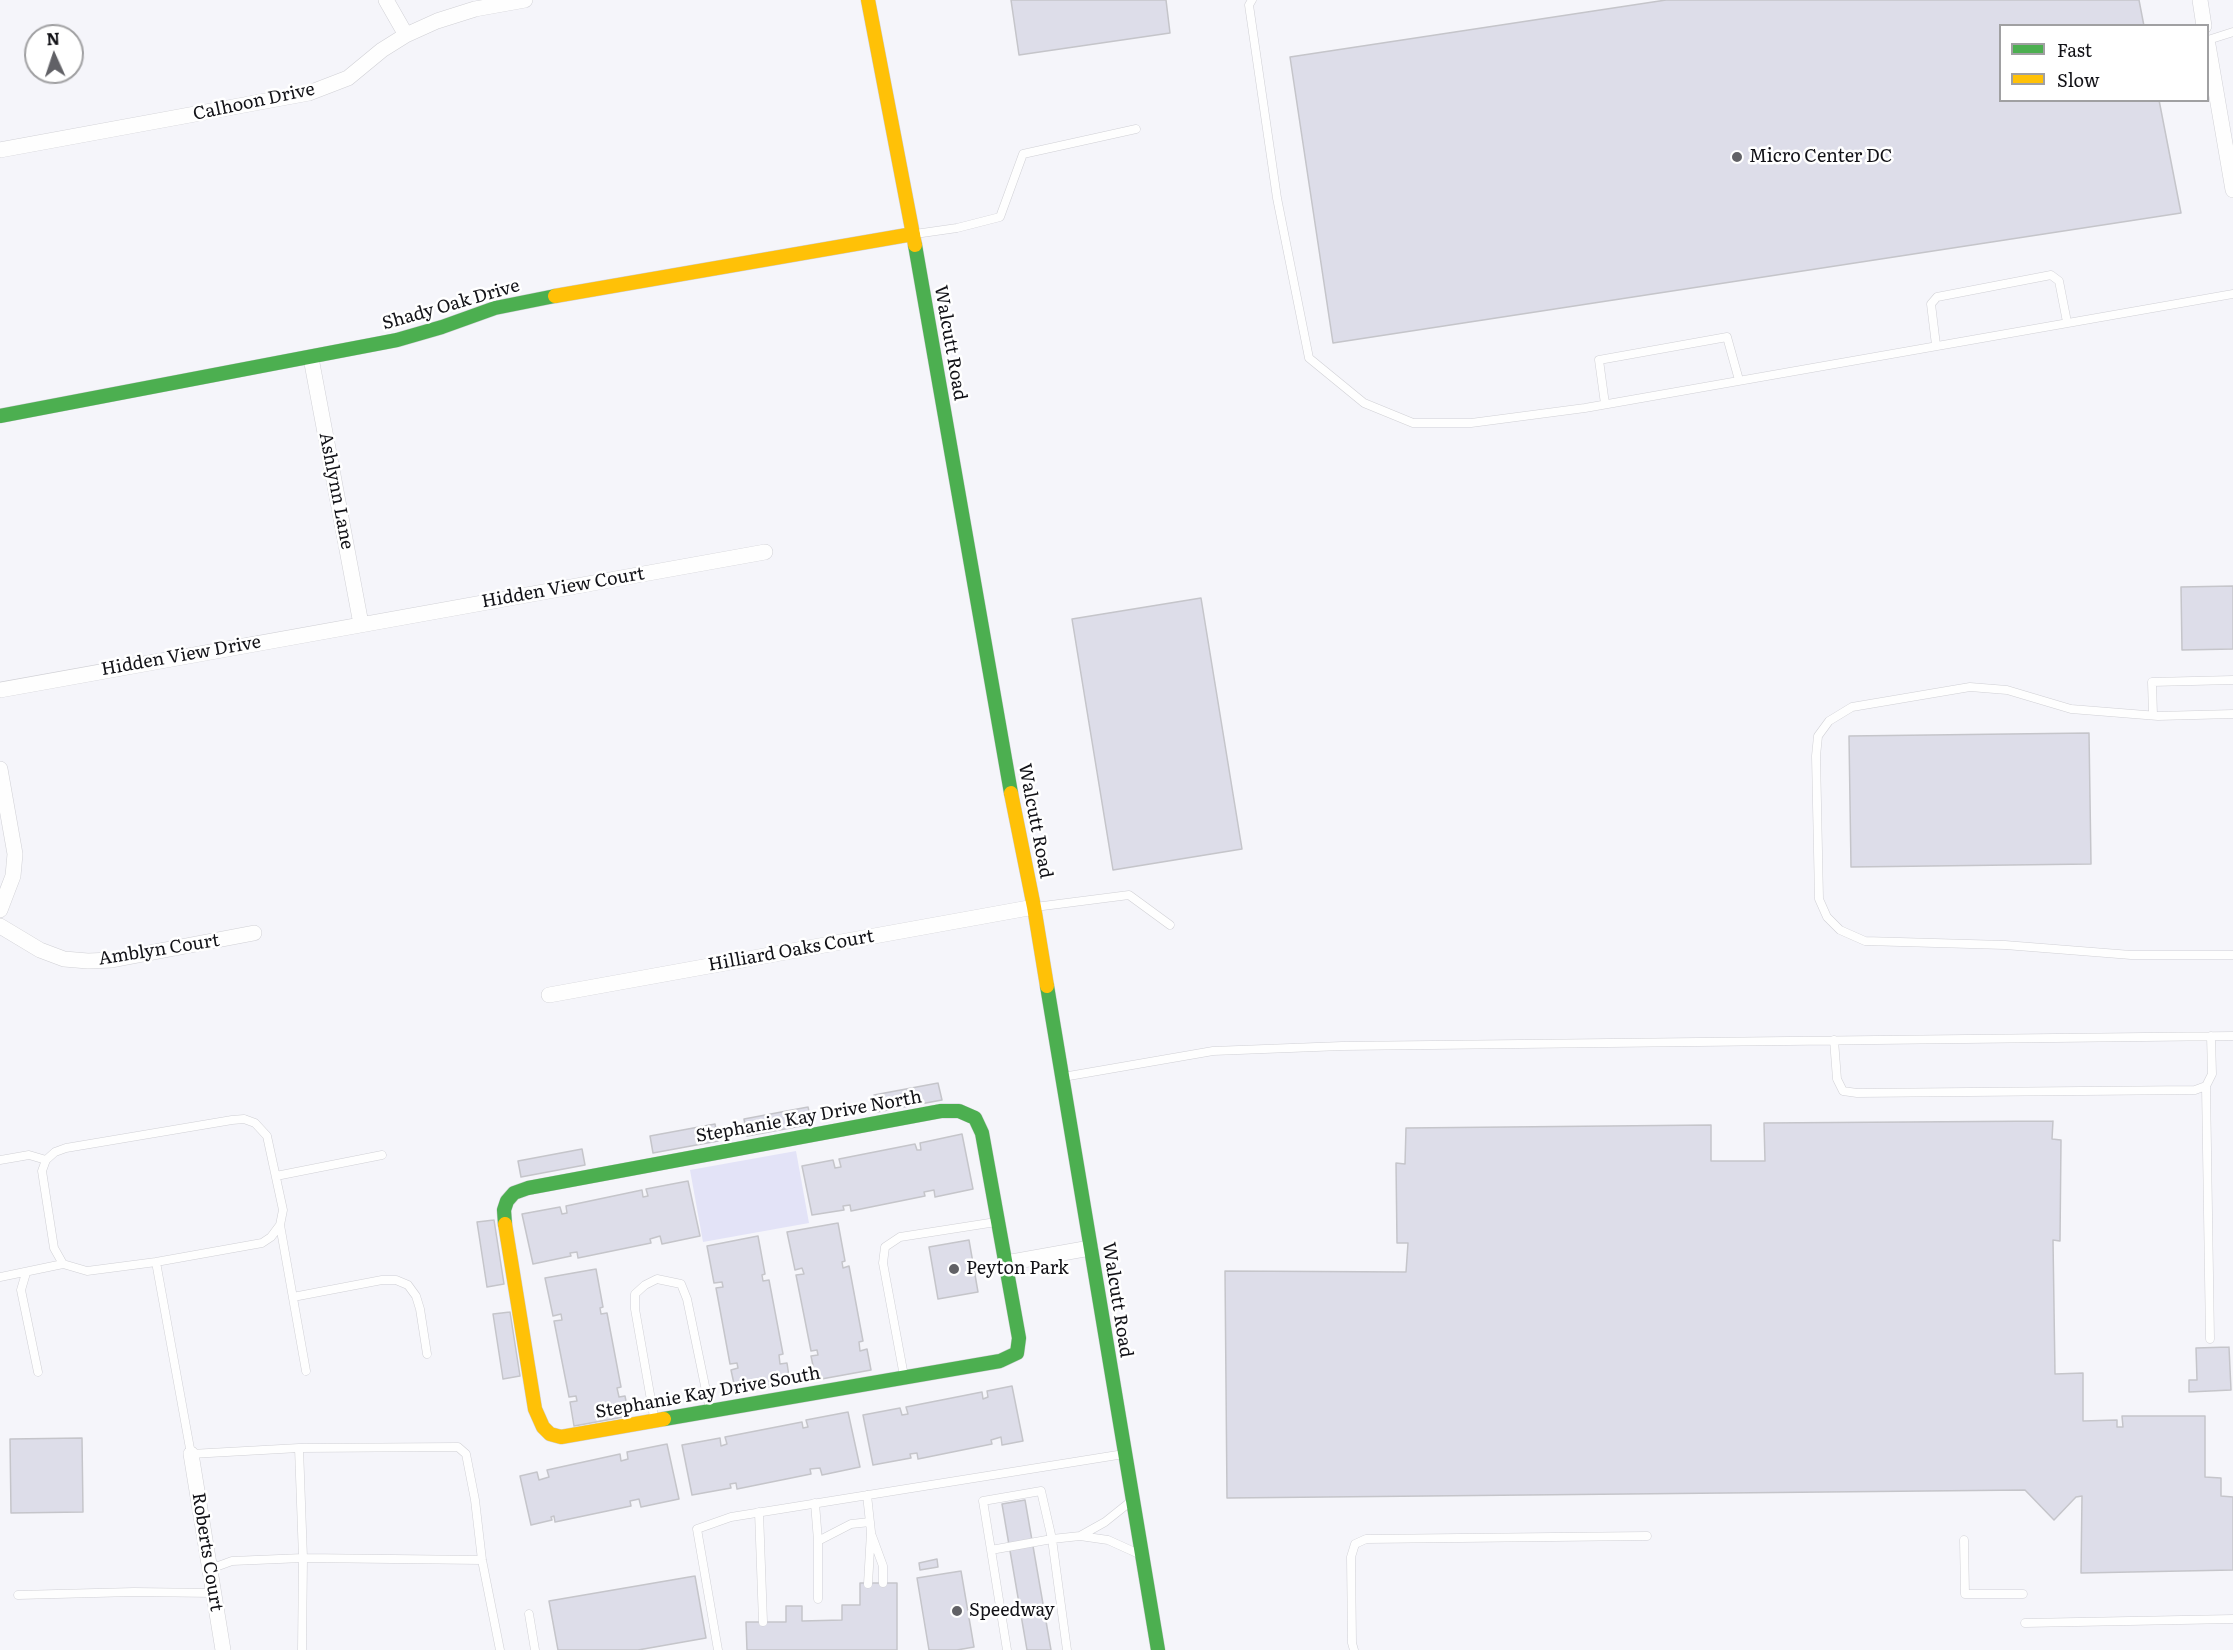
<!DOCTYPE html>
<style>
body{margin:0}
#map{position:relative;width:2233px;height:1650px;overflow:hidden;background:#f5f5fa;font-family:Literata,serif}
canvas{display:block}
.legend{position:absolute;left:1999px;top:24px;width:210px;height:78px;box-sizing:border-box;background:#fff;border:2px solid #a0a0a2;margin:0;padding:8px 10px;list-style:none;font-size:18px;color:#121217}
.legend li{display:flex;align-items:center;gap:12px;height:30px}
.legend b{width:30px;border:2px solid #a0a0a2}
.north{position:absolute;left:24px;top:24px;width:60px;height:60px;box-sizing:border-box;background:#fff;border:2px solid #a0a0a2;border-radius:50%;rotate:357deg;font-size:16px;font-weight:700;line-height:24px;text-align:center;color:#121217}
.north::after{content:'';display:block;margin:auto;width:21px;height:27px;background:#616166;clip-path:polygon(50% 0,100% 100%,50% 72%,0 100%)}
</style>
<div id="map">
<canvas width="2233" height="1650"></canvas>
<ul class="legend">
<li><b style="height:8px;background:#4caf50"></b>Fast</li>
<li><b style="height:8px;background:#ffc107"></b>Slow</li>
</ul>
<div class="north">N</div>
</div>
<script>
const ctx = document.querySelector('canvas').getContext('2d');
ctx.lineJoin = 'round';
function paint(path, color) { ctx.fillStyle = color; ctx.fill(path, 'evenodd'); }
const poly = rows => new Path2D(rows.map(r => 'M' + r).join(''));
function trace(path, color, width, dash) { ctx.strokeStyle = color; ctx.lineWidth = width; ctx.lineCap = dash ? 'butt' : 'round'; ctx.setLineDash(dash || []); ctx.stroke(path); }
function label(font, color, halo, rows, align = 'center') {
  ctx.font = font + ' Literata,serif'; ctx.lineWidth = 5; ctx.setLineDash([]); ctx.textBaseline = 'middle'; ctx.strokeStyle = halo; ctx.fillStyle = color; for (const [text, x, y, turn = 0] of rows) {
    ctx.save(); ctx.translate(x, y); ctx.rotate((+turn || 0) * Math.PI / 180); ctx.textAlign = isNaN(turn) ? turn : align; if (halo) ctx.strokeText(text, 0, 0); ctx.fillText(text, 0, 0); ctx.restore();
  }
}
const green = poly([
 [796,1151,809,1223,703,1242,690,1170]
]);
const building = poly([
 [1011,0,1166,0,1170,33,1019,55,1011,0],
 [1666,0,2139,0,2144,26,2000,26,2000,100,2159,100,2181,213,1333,343,1290,57,1666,0],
 [2233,586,2233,649,2182,650,2181,587,2233,586],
 [1201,598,1242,849,1113,870,1072,619,1201,598],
 [2089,733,2091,864,1851,867,1849,736,2089,733],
 [938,1083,942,1100,877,1112,874,1095,938,1083],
 [808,1107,812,1124,747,1136,744,1119,808,1107],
 [2053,1121,2052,1139,2061,1140,2060,1241,2053,1240,2055,1374,2083,1373,2083,1421,2117,1420,2117,1427,2123,1427,2122,1416,2205,1416,2205,1477,2221,1478,2221,1496,2233,1497,2233,1570,2081,1573,2082,1496,2076,1497,2054,1520,2025,1490,1227,1498,1225,1271,1406,1272,1408,1243,1397,1243,1396,1163,1405,1164,1406,1128,1711,1125,1711,1161,1765,1161,1764,1123,2053,1121],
 [715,1124,718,1141,653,1153,650,1136,715,1124],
 [962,1134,973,1189,935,1197,934,1190,924,1192,925,1196,851,1211,850,1205,843,1206,844,1210,812,1215,802,1166,833,1160,835,1168,841,1167,839,1159,915,1144,917,1150,921,1150,920,1143,962,1134],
 [582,1149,585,1165,521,1177,518,1161,582,1149],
 [688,1181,700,1236,662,1244,660,1236,650,1239,651,1243,578,1258,577,1252,570,1253,571,1256,533,1264,522,1214,560,1207,562,1214,567,1213,566,1206,642,1190,643,1197,648,1196,646,1189,688,1181],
 [494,1220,504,1284,487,1287,477,1222,494,1220],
 [838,1223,845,1261,842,1262,843,1268,849,1266,863,1341,859,1342,860,1351,867,1349,871,1370,816,1380,811,1356,818,1355,817,1350,811,1351,796,1275,804,1274,802,1268,795,1270,787,1232,838,1223],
 [758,1236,765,1274,762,1275,763,1281,769,1280,783,1354,779,1355,780,1364,787,1363,790,1383,736,1393,731,1370,738,1368,737,1363,730,1364,716,1288,723,1287,722,1282,714,1283,707,1246,758,1236],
 [969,1240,978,1292,938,1299,929,1247,969,1240],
 [596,1269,603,1307,600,1308,601,1314,607,1313,621,1387,617,1388,619,1397,625,1396,629,1416,574,1426,570,1402,577,1401,576,1396,569,1397,554,1321,562,1320,561,1314,553,1316,545,1278,596,1269],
 [510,1312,520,1376,503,1379,493,1314,510,1312],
 [2229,1347,2231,1390,2189,1392,2189,1380,2197,1380,2196,1348,2229,1347],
 [1012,1386,1023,1441,1002,1445,1001,1437,991,1440,992,1444,918,1459,917,1453,910,1454,911,1458,873,1465,863,1415,900,1408,902,1415,908,1414,906,1407,982,1392,983,1399,988,1397,987,1391,1012,1386],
 [848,1412,860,1467,822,1475,820,1468,810,1469,811,1474,737,1489,736,1483,730,1484,731,1488,692,1495,682,1445,720,1438,721,1446,727,1444,725,1437,802,1422,803,1428,808,1427,806,1420,848,1412],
 [82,1438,83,1512,11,1513,10,1439,82,1438],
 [667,1444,679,1499,641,1507,639,1499,630,1501,631,1506,555,1522,554,1516,551,1517,552,1520,531,1525,520,1476,537,1472,539,1480,549,1477,547,1470,620,1454,621,1461,628,1459,627,1452,667,1444],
 [1025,1500,1051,1650,1027,1650,1002,1504,1025,1500],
 [937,1559,938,1567,920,1570,919,1563,937,1559],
 [961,1571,974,1647,957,1650,929,1650,917,1578,961,1571],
 [695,1576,706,1638,638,1650,558,1650,549,1601,695,1576],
 [860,1583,897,1583,897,1650,747,1650,746,1622,786,1622,786,1606,802,1606,802,1621,842,1620,842,1605,860,1605,860,1583]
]);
const lane = poly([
 [1252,0,1249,5,1277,198,1309,358,1364,403,1413,423,1471,423,1585,408,2233,294],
 [2208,40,2233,32],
 [915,234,957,228,1000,217,1023,154,1136,129],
 [1936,345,1931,304,1937,297,2051,275,2059,281,2067,322],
 [1605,404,1599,360,1727,337,1739,380],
 [2233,714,2158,716,2071,709,2007,690,1970,687,1852,707,1829,721,1818,736,1816,756,1819,899,1827,917,1840,930,1865,941,2005,945,2131,955,2233,955],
 [2153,715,2152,682,2233,680],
 [1035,907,1129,895,1170,925],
 [1834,1040,1837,1079,1843,1091,1857,1093,2195,1090,2206,1086,2212,1074,2211,1036],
 [1063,1077,1213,1051,1342,1046,2233,1036],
 [2206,1086,2210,1339],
 [244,1119,255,1123,267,1136,283,1210,280,1225,271,1237,262,1243,156,1262,87,1271,63,1264,54,1248,42,1171,46,1160,55,1152,66,1148,232,1120,244,1119],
 [0,1160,29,1155,46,1160],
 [276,1176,382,1155],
 [280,1225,306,1371],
 [156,1262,191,1454,299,1448,458,1447,466,1454,475,1500,482,1560,500,1650],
 [26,1273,21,1290,38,1372],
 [0,1277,63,1264],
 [293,1297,382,1280,396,1280,408,1285,416,1296,420,1309,427,1354],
 [904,1376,883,1263,885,1247,900,1237,996,1222],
 [654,1417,635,1309,635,1294,645,1285,657,1279,681,1284,687,1299,710,1410],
 [299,1448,303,1558,482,1560],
 [867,1495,871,1532,868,1584],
 [815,1503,818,1541,851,1524,870,1522],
 [759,1512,763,1622],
 [872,1536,883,1566,883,1583],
 [1080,1536,1105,1522,1130,1502],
 [1964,1540,1965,1594,2023,1594],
 [818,1541,818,1599],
 [991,1550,1052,1539,1041,1491,983,1501,991,1550,1007,1650],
 [210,1569,232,1561,303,1558,302,1650],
 [18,1595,134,1592,214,1593],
 [529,1614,535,1650],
 [2025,1623,2233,1619],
 [718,1650,697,1529,731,1517,1124,1454],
 [1067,1650,1052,1539,1080,1536,1108,1540,1139,1554],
 [1354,1650,1352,1643,1351,1557,1355,1544,1366,1539,1647,1536]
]);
const street = poly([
 [386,0,406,35],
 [2200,0,2204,26],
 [2208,45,2233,190],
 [0,150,309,93,348,78,382,50,406,35,437,21,475,9,525,0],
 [311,358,361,624],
 [0,690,765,552],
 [0,769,15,854,13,876,0,910],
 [0,926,40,950,64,959,88,961,112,960,254,933],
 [549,995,1034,907],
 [1006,1263,1090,1248],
 [191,1454,223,1650]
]);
const fast = poly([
 [915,245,1011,793],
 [0,416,397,340,442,327,495,308,555,296],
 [1047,986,1158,1650],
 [505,1224,504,1210,507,1201,514,1193,528,1188,941,1111],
 [664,1419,1000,1361,1017,1353,1019,1338,982,1133,975,1118,959,1111,941,1111]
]);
const slow = poly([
 [868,0,915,245],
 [555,296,913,234],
 [1011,793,1034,907,1047,986],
 [505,1224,535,1409,543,1427,550,1434,561,1437,664,1419]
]);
const markers = [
 [1737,157,6,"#616166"],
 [954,1269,6,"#616166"],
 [957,1611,6,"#616166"]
];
const streetNames = [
 ["Calhoon Drive",254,102,-12],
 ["Shady Oak Drive",451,305,-16],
 ["Walcutt Road",950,343,80],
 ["Ashlynn Lane",336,491,79],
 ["Hidden View Court",563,588,-10],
 ["Hidden View Drive",181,656,-10],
 ["Walcutt Road",1035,821,79],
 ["Amblyn Court",159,950,-9],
 ["Hilliard Oaks Court",791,951,-10],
 ["Stephanie Kay Drive North",809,1117,-10],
 ["Walcutt Road",1117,1300,81],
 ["Stephanie Kay Drive South",708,1393,-10],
 ["Roberts Court",207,1552,81]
];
const poiNames = [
 ["Micro Center DC",1749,157],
 ["Peyton Park",966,1269],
 ["Speedway",969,1611]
];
paint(green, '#e3e3f7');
paint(building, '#dddde9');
trace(building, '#c5c5ca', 1.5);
trace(lane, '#d0d0d5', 9);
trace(street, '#d0d0d5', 16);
trace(fast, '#d0d0d5', 15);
trace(slow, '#d0d0d5', 15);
trace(lane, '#fefefe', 8);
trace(street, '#fefefe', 15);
trace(fast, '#4caf50', 14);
trace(slow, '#ffc107', 14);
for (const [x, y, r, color] of markers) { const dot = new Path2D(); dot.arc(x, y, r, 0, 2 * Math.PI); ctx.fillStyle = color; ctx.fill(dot); trace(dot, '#fff', 2); }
label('18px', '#121217', '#fff', streetNames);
label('18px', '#121217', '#fff', poiNames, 'left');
</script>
